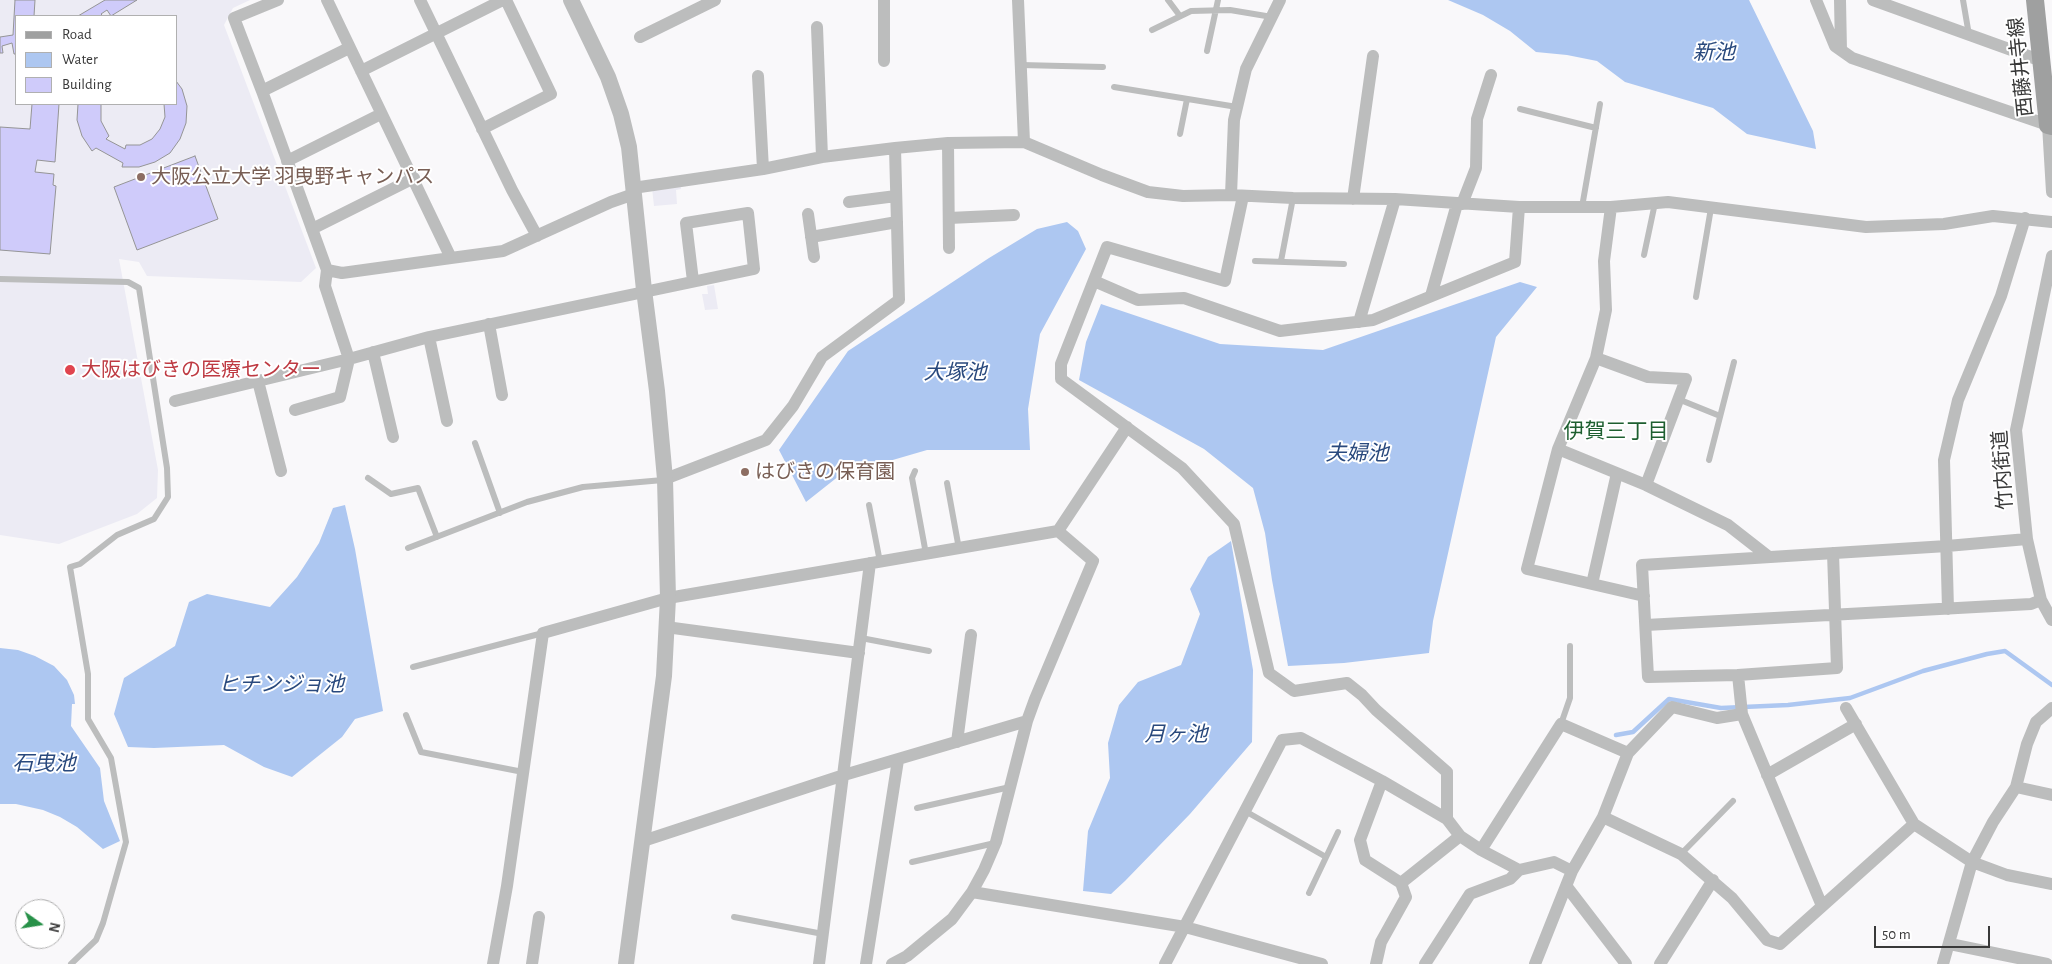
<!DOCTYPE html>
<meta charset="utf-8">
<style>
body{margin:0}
#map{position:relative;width:2052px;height:964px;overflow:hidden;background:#f9f8fa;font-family:"Alegreya Sans",sans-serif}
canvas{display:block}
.legend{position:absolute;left:15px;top:15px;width:162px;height:90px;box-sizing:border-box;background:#fff;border:1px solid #b0b0b0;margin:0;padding:6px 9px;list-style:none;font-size:15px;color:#393939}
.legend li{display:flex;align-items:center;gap:10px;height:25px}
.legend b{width:25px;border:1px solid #b0b0b0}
.north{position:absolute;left:15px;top:899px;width:50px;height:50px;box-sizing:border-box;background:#fff;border:1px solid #b0b0b0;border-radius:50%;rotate:103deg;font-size:14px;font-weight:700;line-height:20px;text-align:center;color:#393939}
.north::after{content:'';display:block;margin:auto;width:18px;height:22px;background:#279148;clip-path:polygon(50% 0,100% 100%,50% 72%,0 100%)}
.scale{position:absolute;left:1874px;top:926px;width:116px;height:22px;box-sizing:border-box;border:2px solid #393939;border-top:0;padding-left:6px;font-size:15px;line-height:18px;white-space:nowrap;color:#393939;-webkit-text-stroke:4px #fff;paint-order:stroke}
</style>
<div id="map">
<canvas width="2052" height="964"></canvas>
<ul class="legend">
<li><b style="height:6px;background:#9fa0a0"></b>Road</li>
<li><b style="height:14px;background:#adc7f1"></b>Water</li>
<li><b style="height:14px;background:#cfcbfa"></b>Building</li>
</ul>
<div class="north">N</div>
<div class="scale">50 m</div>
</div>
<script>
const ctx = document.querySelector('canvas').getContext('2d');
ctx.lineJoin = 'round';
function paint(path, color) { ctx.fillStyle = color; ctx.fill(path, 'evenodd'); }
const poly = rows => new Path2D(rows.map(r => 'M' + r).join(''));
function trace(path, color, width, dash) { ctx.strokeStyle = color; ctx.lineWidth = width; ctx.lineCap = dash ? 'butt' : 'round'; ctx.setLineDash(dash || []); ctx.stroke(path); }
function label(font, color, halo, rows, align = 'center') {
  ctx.font = font + ' "Alegreya Sans","Noto Sans JP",sans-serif'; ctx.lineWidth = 4; ctx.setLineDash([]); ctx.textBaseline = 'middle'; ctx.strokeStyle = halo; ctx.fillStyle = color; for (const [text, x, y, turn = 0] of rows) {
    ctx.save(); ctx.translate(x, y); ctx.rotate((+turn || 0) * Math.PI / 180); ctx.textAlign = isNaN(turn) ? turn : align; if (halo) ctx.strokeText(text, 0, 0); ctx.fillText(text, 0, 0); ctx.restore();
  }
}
const built = poly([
 [0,0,250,0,233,8,224,25,316,268,301,282,147,276,139,262,119,259,158,470,157,498,137,514,59,544,0,535],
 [16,16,176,16,176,104,16,104],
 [679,176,681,189,676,190,677,204,654,206,651,179],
 [714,285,718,309,705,310,702,294,708,294,707,286]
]);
const water = poly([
 [1448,0,1749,0,1813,131,1816,149,1747,134,1713,108,1625,82,1597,61,1567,55,1536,52,1510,31,1483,15],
 [1067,222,1078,231,1086,249,1040,334,1028,409,1030,450,927,450,879,464,849,468,806,502,779,450,848,351,989,258,1037,229],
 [1520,282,1537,287,1496,337,1433,621,1429,653,1344,663,1288,666,1272,580,1265,533,1253,488,1204,449,1079,380,1086,342,1101,304,1220,344,1323,350],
 [345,505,355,549,383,711,355,719,342,737,292,777,264,767,224,745,154,748,128,747,114,714,124,678,175,646,189,602,207,594,270,607,297,577,319,543,333,508],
 [1231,541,1253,670,1252,742,1190,814,1125,881,1111,894,1083,891,1088,831,1110,778,1108,743,1119,705,1138,682,1181,665,1200,614,1190,589,1208,557],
 [0,648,18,650,35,656,54,666,67,680,74,695,75,704,72,704,71,726,100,768,104,801,120,841,103,849,77,827,60,817,43,810,16,804,0,804]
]);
const stream = poly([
 [1616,735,1633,732,1669,699,1721,708,1788,705,1850,698,1923,671,1987,654,2005,651,2052,685]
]);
const building = poly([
 [15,0,35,0,34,16,16,16,16,54,14,54,12,43,2,46,3,53,0,53,0,37,13,35,15,0],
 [105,0,137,0,111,16,107,10,101,14,103,16,78,16,105,0],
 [176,81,182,89,187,106,186,123,180,139,170,153,155,162,139,167,122,167,123,163,96,148,92,151,82,136,77,120,78,104,101,104,101,121,109,136,106,139,125,149,126,145,140,145,152,139,160,129,165,117,164,104,176,104,176,81],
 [32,104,59,104,55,162,37,160,35,172,54,174,53,185,56,186,50,254,0,250,0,127,30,129,32,104],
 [195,156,218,219,137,250,114,187,195,156]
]);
const service = poly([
 [1168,0,1180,16],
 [1963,0,1969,35],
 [1152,30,1191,11,1230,10,1272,17],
 [1207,51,1218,0],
 [1021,65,1103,67],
 [1114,87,1237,107],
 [1520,109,1596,128],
 [1180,134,1187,99],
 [1582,207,1600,104],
 [1644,255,1655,203],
 [1255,261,1344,264],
 [1281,261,1293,198],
 [0,279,128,282,139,288,167,468,168,497,154,519,117,535,80,564,70,567,88,674,88,719,111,758,126,842,103,923,96,940,71,964],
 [1696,297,1711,208],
 [1678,399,1720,416],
 [475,443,500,513],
 [1709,460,1734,362],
 [915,471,912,478,926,554],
 [368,478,391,494,418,488,437,537],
 [947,483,959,549],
 [869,505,880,562],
 [408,548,527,502,583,487,663,480],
 [861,638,929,651],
 [413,667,543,633],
 [406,715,421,752,523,772],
 [1561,724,1570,698,1570,646],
 [917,808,1010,787],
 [1245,811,1326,857],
 [1681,854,1733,801],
 [912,862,995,843],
 [1309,893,1338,832],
 [734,917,823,934]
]);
const minor = poly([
 [278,0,234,18,262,91,349,48],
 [327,0,451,258,503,251,611,202,634,194],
 [420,0,512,190,537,236],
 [1018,0,1024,142],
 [1816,0,1835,46,1852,58,2048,125,2052,192],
 [1840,0,1841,50],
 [1873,0,2042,61],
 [817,27,822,157],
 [640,37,715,0],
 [884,61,884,0],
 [361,71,503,0],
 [758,76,763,169],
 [262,91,327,270,342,273,451,258],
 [482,129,551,94,506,0],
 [948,143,949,248],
 [287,161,381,114],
 [633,188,763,169,822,157,895,148,948,143,1024,142,1102,175,1148,192,1183,196,1231,195,1293,198,1395,199,1519,207,1611,207,1604,261,1606,310,1596,358,1558,449,1646,485,1728,525,1769,557],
 [1231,195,1234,120,1246,69,1280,0],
 [1243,196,1225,281,1107,247,1061,364,1061,379,1182,468,1234,524,1269,673,1294,691,1347,683,1362,695,1376,710,1447,772,1447,819],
 [1353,199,1373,56],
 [849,202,896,196],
 [1462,204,1476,168,1477,119,1491,75],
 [1611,207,1668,202,1866,227,1944,224,1993,216,2052,222],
 [808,214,814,257],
 [949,218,1014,215],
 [312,229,414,178],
 [811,237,897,222],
 [2052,256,2016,430,2027,539,2041,600,2052,620],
 [1094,281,1138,300,1184,298,1280,331,1373,320,1515,262,1519,207],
 [1431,296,1457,204],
 [1359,322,1395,199],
 [489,324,502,395],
 [429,337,447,421],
 [373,352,393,437],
 [1596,358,1648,377,1686,379,1646,485],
 [258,381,281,471],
 [175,401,349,359,429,337,754,269,748,213,686,223,693,281],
 [295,410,340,397,349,359,325,286,327,270],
 [1558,449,1527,569,1644,596],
 [665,479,766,440,793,406,822,357,899,300,895,148],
 [1833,553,1837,668,1738,675,1648,677,1642,565,1947,546,2027,539],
 [1592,584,1617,473],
 [1948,609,1944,460,1958,400,2001,296,2025,218],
 [1646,625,2031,604,2041,600],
 [666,627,859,653],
 [1738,675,1742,714],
 [1846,708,1914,824],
 [957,742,971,635],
 [1767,775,1856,724],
 [2016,787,2052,795],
 [643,841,844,775,1027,721],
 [1481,850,1561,724,1628,753],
 [1401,883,1460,836,1481,850,1519,870,1554,862,1572,871],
 [1567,887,1626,964],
 [972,892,1185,927,1322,964],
 [1822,906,1742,714,1717,718,1672,707,1628,753,1603,817,1681,854,1732,898,1767,940,1780,944,1914,824,1972,862,2007,875,2052,884],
 [1950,944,2047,964],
 [493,964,507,886,543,633,668,598,1058,531,1127,427],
 [532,964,539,917],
 [819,964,870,563],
 [866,964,898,760],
 [892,964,907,956,952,919,972,892,984,870,996,842,1027,721,1035,699,1093,561,1058,531],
 [1165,964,1282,740,1301,738,1382,781,1447,819,1460,836],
 [1376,964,1381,942,1406,897,1401,883,1365,860,1360,840,1382,781],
 [1425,964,1470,894,1510,879,1519,870],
 [1535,964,1572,871,1603,817],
 [1660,964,1713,880],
 [1943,964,1972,862,1993,822,2016,787,2027,744,2036,722,2052,708]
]);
const tertiary = poly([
 [571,0,608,77,621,114,629,147,644,290,657,391,665,479,668,598,664,676,626,964]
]);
const secondary = poly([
 [2035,0,2048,125,2052,126]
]);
const markers = [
 [141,177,5,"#8d6e63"],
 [70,370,6,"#e0444e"],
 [745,472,5,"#8d6e63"]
];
const streetNames = [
 ["西藤井寺線",2021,67,-96],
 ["竹内街道",2003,470,-94]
];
const educationNames = [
 ["大阪公立大学 羽曳野キャンパス",151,177],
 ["はびきの保育園",755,472]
];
const healthNames = [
 ["大阪はびきの医療センター",81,370]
];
const waterNames = [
 ["新池",1714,53],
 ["大塚池",955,373],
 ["夫婦池",1357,454],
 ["ヒチンジョ池",281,685],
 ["月ヶ池",1176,735],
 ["石曳池",44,764]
];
const neighbourhoodNames = [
 ["伊賀三丁目",1616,432]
];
paint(built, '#ecebf4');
paint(water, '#adc7f1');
trace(stream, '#adc7f1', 4.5);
paint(building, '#cfcbfa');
trace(building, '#959596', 1);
trace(service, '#bcbdbd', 6);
trace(minor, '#bcbdbd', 12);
trace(tertiary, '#bcbdbd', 16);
trace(secondary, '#9fa0a0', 18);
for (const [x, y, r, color] of markers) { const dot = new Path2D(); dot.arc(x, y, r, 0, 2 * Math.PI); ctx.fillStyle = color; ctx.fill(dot); trace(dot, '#fff', 2); }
label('20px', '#393939', '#fff', streetNames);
label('20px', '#785e54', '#fff', educationNames, 'left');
label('20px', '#be3a42', '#fff', healthNames, 'left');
label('italic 21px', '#29497d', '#fff', waterNames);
label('21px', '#1e5f30', '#fff', neighbourhoodNames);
</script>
